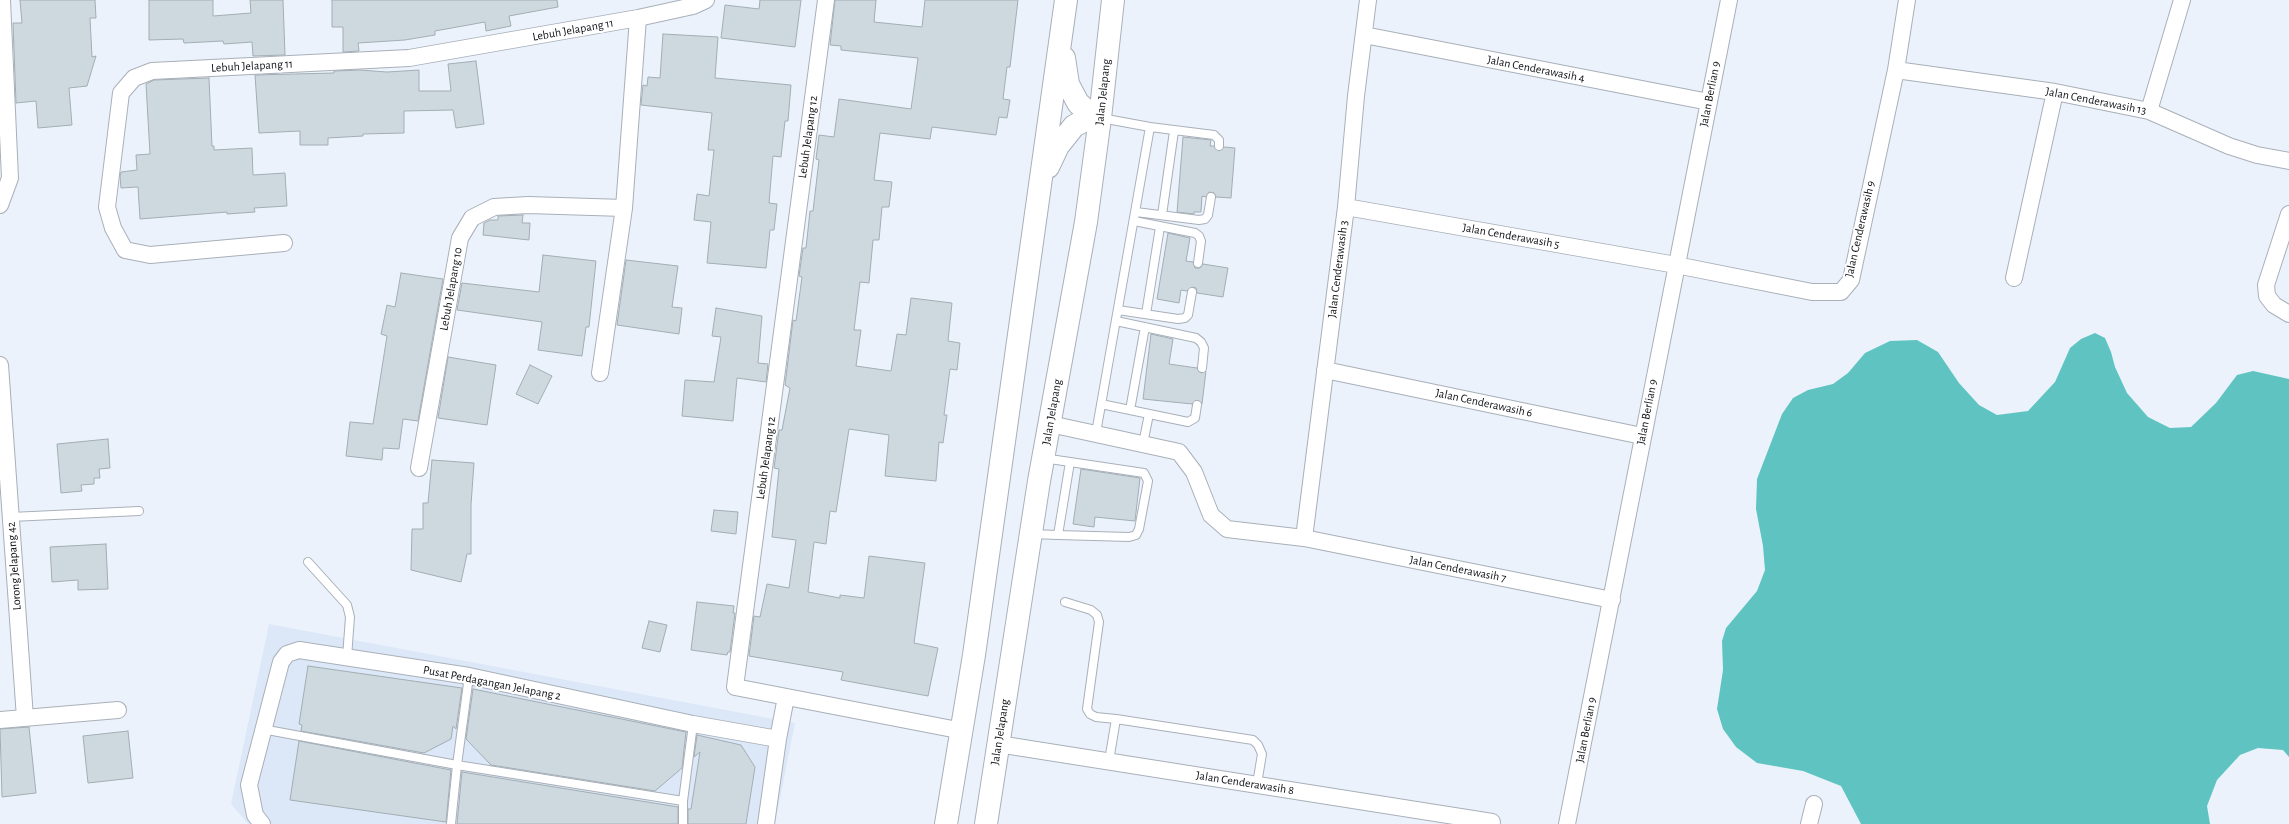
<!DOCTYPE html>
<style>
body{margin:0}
canvas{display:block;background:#ebf2fc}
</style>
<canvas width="2289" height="824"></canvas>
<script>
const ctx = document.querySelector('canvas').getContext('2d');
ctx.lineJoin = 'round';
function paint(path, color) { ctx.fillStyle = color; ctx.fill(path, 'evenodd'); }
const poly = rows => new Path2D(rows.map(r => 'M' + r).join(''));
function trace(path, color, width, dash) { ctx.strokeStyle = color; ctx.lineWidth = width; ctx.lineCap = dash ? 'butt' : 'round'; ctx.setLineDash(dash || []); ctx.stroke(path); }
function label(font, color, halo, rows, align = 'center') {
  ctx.font = font + ' "Alegreya Sans",sans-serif'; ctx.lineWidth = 4; ctx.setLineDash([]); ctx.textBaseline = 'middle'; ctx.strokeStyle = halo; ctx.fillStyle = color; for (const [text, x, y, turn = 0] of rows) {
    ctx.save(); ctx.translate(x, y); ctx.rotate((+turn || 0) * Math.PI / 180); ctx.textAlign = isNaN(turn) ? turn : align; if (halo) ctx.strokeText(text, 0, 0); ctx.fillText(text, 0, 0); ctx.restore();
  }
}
const built = poly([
 [269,624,795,723,775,824,248,824,231,804]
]);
const water = poly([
 [2095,333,2105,338,2111,352,2115,367,2127,393,2148,417,2170,428,2191,427,2216,403,2237,375,2253,371,2289,379,2289,757,2283,750,2258,748,2240,755,2217,780,2207,806,2210,824,1861,824,1841,786,1803,771,1757,763,1736,747,1723,729,1717,709,1723,670,1722,641,1726,628,1757,591,1765,570,1763,546,1756,509,1757,479,1782,414,1793,398,1808,390,1833,384,1848,373,1865,353,1890,341,1917,340,1938,352,1959,383,1979,405,1997,415,2028,411,2055,382,2070,348,2081,339]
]);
const building = poly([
 [20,0,95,0,96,18,90,18,92,57,96,56,87,86,69,88,72,125,38,128,36,101,16,103,13,23,22,23,20,0],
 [149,0,213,0,213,16,251,13,250,0,283,0,285,55,253,56,252,42,224,44,223,41,184,43,183,39,149,40,149,0],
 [332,0,557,0,558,7,509,16,511,26,486,31,485,22,435,31,435,35,405,40,358,43,359,51,343,52,343,27,332,27,332,0],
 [760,0,801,0,795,47,721,38,725,5,759,9,760,0],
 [835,0,876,0,874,22,922,27,925,0,1018,0,1010,67,1007,67,1003,99,1010,100,1007,118,999,117,996,135,932,127,930,139,880,133,874,180,892,182,889,207,882,207,879,240,873,240,869,283,860,282,854,330,861,330,856,366,891,371,897,334,906,335,911,298,952,303,948,341,960,343,957,370,950,369,944,415,947,415,943,443,939,442,936,481,885,476,889,435,849,429,836,512,830,511,826,544,814,542,808,592,840,598,840,595,864,598,869,556,925,563,914,643,938,648,928,696,841,680,843,672,749,656,754,616,760,617,767,584,789,588,796,540,772,537,779,469,774,468,779,430,782,430,790,388,785,385,793,320,796,321,802,277,799,276,803,248,806,248,810,211,813,211,819,160,816,159,819,135,834,137,839,99,911,109,914,88,918,58,841,50,841,46,830,45,835,0],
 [663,34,718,37,715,78,791,85,788,121,785,121,781,157,773,156,769,203,777,204,774,230,770,230,766,268,707,263,711,222,694,220,697,194,709,196,714,150,708,150,712,113,641,105,643,85,647,86,648,77,660,78,663,34],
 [476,61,484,124,456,128,453,110,404,111,404,133,363,134,363,136,328,138,328,145,300,145,300,131,259,133,255,75,334,73,334,71,360,70,387,72,419,70,419,91,451,91,448,64,476,61],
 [209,78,212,146,214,146,214,150,252,148,253,175,285,173,287,206,254,208,255,212,227,214,227,212,140,219,138,187,121,188,120,176,121,172,137,170,136,155,150,154,146,84,154,80,209,78],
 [1183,137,1211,140,1210,146,1214,146,1219,151,1224,147,1235,148,1231,198,1216,197,1214,193,1209,192,1206,197,1202,196,1201,212,1194,212,1194,214,1177,212,1183,137],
 [523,215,522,223,530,223,529,240,483,235,484,223,490,220,498,220,498,216,523,215],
 [1168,233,1190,238,1186,261,1193,262,1195,268,1200,268,1203,264,1228,268,1223,297,1197,293,1196,288,1193,287,1187,291,1181,290,1179,303,1157,299,1168,233],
 [543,255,596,261,589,327,586,327,582,356,538,350,542,322,457,310,462,283,539,292,543,255],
 [626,260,678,266,672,307,682,308,679,334,617,325,626,260],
 [401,273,443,279,418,421,403,419,399,449,383,448,382,460,346,456,350,422,373,424,387,336,381,334,387,305,395,307,401,273],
 [716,308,762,316,758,363,768,364,766,382,737,378,733,421,682,416,685,380,714,382,721,337,712,336,716,308],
 [1151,334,1173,339,1169,364,1197,368,1201,373,1206,371,1202,404,1197,400,1192,404,1143,399,1151,334],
 [448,357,496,365,487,425,438,418,448,357],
 [530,365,552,376,538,404,516,394,530,365],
 [108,439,110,468,99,469,100,478,94,478,94,484,81,485,82,491,61,493,57,444,108,439],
 [432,460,474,463,471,505,471,554,467,554,461,582,411,570,412,529,423,529,423,503,428,503,432,460],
 [1081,469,1140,478,1135,521,1095,517,1094,527,1073,524,1081,469],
 [714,510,738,512,736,534,711,531,714,510],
 [106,544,108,589,78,590,78,580,52,582,50,547,106,544],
 [697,602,734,606,733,613,735,613,730,652,728,652,727,655,691,650,697,602],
 [649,621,667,625,660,652,642,648,649,621],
 [308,666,462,688,456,729,453,726,451,739,424,753,301,731,302,725,299,724,308,666],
 [473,689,686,732,682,768,655,791,491,765,466,739,473,689],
 [29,727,36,793,2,797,0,729,29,727],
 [128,731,133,778,88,783,83,736,128,731],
 [697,735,741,745,755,767,746,824,688,824,688,809,691,809,700,752,694,757,697,735],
 [299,741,451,770,446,822,290,800,299,741],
 [462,772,678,807,678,824,457,824,462,772]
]);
const lane = poly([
 [1150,127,1214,135,1219,140,1219,146],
 [1136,212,1199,220,1205,219,1208,215,1211,197],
 [1162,215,1174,131],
 [1134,221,1195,233,1199,236,1201,241,1198,263],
 [1118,310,1178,319,1185,318,1188,315,1192,292],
 [1146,314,1160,227],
 [1116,321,1196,338,1201,342,1204,348,1202,368],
 [1101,404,1188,422,1195,418,1197,405],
 [1130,410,1145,327],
 [1096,433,1150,127,1101,118],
 [1143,444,1149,414],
 [11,517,139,511],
 [1031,534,1058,535,1070,462,1043,458],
 [1058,535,1129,537,1136,535,1139,529,1148,481,1144,473,1070,462],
 [308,562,347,605,350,617,347,657],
 [1065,602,1091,610,1097,615,1099,622,1087,709,1090,714,1096,717,1116,719],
 [262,729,457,765,683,801],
 [1109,761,1116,719,1253,740,1258,745,1262,754,1257,784],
 [451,824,457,765,469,676],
 [683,824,683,801,693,724]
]);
const street = poly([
 [826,0,735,687,963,731],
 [1364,35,1709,102],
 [1896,70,2055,92,2149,111,2229,146,2257,155,2289,161],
 [2149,111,2182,0],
 [0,205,10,178,2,0],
 [1346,207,1676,265,1812,292,1841,292,1851,280,1896,70,1907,0],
 [2289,214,2266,285,2267,296,2274,305,2289,314],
 [284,243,150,255,125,250,113,228,107,207,121,93,134,78,152,71,409,58,638,18,693,6,706,0],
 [2014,278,2055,92],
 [0,365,25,718],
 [1325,370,1642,436],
 [600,373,624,208,638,18],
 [1050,424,1179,452,1194,472,1211,515,1227,529,1304,538,1612,600],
 [419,468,460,238,472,218,494,207,528,205,624,208],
 [1304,538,1346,207,1356,96,1368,0],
 [0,720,118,710],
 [778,739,786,697],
 [998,744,1492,822],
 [262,824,255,815,249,785,281,662,287,654,299,650,469,676,693,724,778,739,766,824],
 [1567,824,1729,0],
 [1809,824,1814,804]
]);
const primary = poly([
 [1064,58,1068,84,1078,103,1089,113,1100,118],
 [1048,167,1058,146,1074,126,1089,118,1100,118],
 [946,824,974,655,1066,0],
 [986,824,1039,481,1086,222,1100,118,1113,0]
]);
const streetNames = [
 ["Lebuh Jelapang 11",573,30,-10],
 ["Lebuh Jelapang 11",252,66,-3],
 ["Jalan Cenderawasih 4",1536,69,11],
 ["Jalan Jelapang",1103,92,-84],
 ["Jalan Berlian 9",1710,94,-79],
 ["Jalan Cenderawasih 13",2096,101,11],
 ["Lebuh Jelapang 12",808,137,-82],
 ["Jalan Cenderawasih 9",1860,229,-77],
 ["Jalan Cenderawasih 5",1511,236,10],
 ["Jalan Cenderawasih 3",1338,269,-83],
 ["Lebuh Jelapang 10",451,289,-80],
 ["Jalan Cenderawasih 6",1484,403,12],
 ["Jalan Jelapang",1052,412,-80],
 ["Jalan Berlian 9",1647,412,-79],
 ["Lebuh Jelapang 12",766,458,-82],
 ["Lorong Jelapang 42",14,566,-94],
 ["Jalan Cenderawasih 7",1458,569,11],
 ["Pusat Perdagangan Jelapang 2",492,683,11],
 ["Jalan Berlian 9",1586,730,-79],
 ["Jalan Jelapang",1000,732,-81],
 ["Jalan Cenderawasih 8",1245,783,9]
];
paint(built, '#dce8f8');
paint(water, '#5fc4c1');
paint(building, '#cdd9df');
trace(building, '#a2aeb3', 1);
trace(lane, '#a9b0b9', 10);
trace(street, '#a9b0b9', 18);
trace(primary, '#a9b0b9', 24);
trace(lane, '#fff', 8);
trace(street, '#fff', 16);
trace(primary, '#fff', 22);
label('12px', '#0f1115', '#fff', streetNames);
</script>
